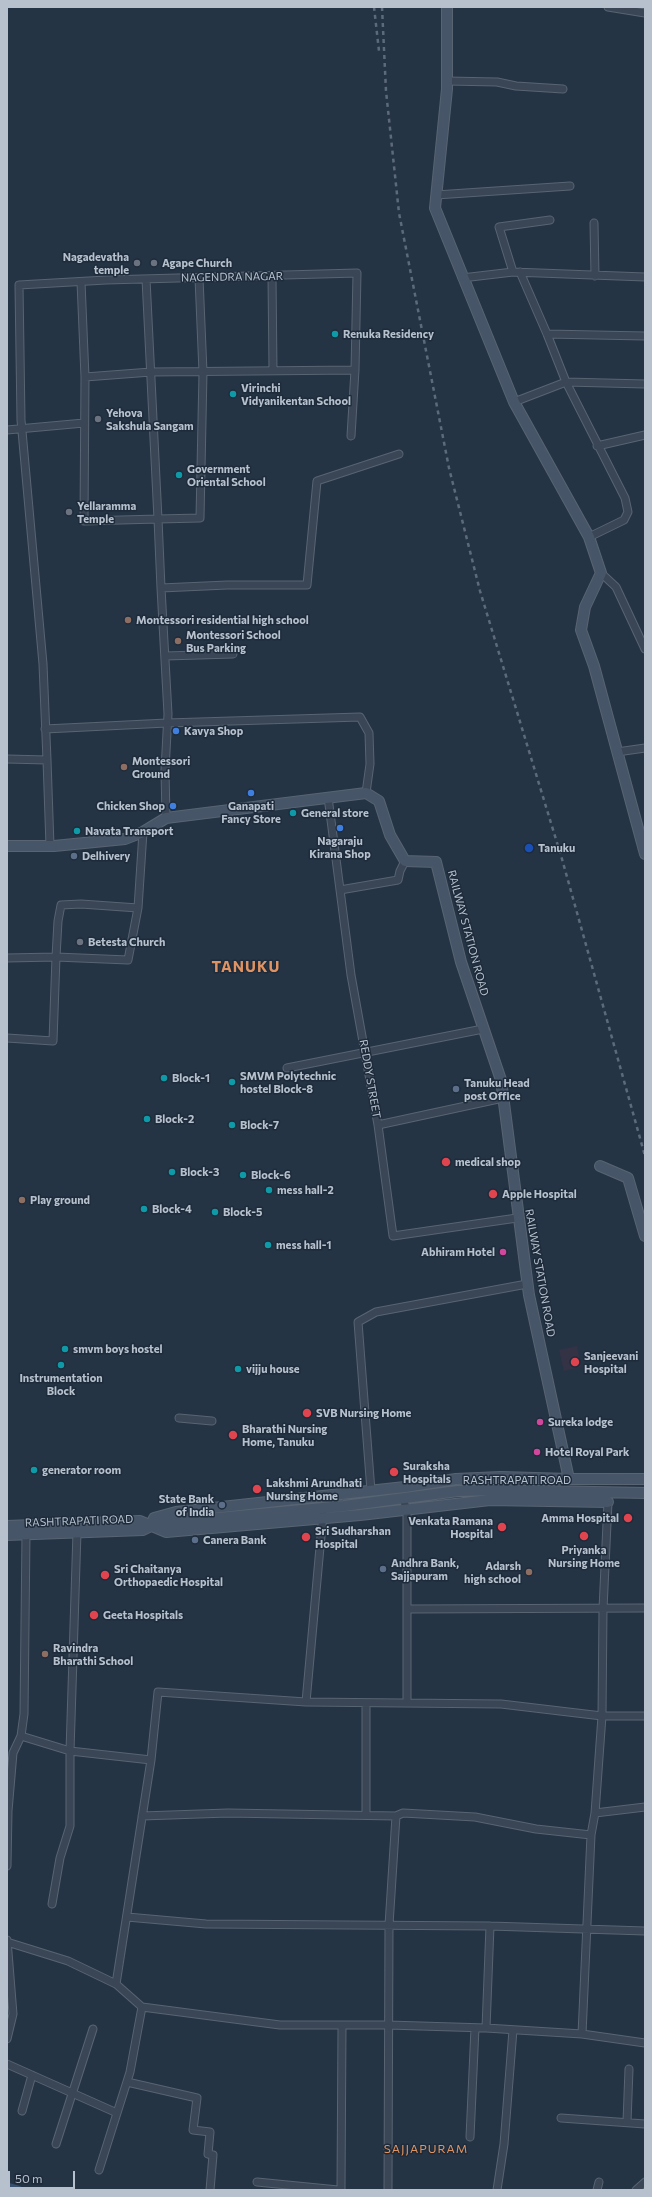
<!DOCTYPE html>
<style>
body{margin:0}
#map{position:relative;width:652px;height:2197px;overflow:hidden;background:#253445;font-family:Commissioner,sans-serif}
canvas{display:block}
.frame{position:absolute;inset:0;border:8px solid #b7c1ce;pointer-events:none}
.scale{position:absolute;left:8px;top:2171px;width:67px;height:18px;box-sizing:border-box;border:2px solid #b7c1ce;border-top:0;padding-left:5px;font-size:12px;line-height:14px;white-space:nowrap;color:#b7c1ce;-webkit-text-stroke:3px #1e2b3a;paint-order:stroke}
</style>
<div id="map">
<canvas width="652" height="2197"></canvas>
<div class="frame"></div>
<div class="scale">50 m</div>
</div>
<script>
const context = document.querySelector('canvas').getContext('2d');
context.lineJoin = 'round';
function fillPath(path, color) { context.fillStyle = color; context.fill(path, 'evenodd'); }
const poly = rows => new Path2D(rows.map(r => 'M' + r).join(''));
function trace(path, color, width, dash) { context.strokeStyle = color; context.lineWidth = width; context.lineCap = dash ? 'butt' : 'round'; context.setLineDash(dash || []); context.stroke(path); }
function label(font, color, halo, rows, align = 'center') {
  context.font = font + ' Commissioner,sans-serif'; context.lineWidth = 3; context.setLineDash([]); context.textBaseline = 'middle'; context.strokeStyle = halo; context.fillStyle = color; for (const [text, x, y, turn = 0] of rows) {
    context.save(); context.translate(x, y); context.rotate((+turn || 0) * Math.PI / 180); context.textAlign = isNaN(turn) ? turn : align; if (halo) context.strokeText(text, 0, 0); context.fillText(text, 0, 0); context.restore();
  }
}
const medical = poly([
 [577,1346,581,1367,564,1371,559,1350]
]);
const canal = poly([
 [7,2187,18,2190]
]);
const street = poly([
 [608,7,645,13],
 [447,81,497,82,516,86,563,89],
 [436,195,570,186],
 [594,223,595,276],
 [513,272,499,227,550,220],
 [520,272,547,334,566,382,625,498,628,512,624,520,589,537],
 [272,276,273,371],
 [199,278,203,372,200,518,158,519,161,588,227,585,307,585,317,481,399,454],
 [462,278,513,272,645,277],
 [81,282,85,377,84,521,158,519,146,279],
 [547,334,645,336],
 [514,402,566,382,645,384],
 [7,430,84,423],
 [351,436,355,370],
 [597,446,645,435],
 [601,573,616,587,645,649],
 [161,588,168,714,165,770,166,818],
 [165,656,233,654],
 [45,729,167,723,360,717,369,733,370,764,366,793],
 [617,752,645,748],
 [7,759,47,760,50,846],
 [47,760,43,664,21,420,19,285,106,280,357,273,355,370,151,372,85,377],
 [328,797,351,975,378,1125,393,1236,517,1218],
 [340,890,398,880,400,871,405,861],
 [7,958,56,957,58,921,61,905,81,904,138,908],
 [7,1038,53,1041,56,957,128,960,138,908,143,832],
 [287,1068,483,1029],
 [378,1125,503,1098],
 [179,1418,212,1421],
 [371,1491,358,1322,376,1312,527,1284],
 [403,1499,407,1510,407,1703],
 [408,1609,645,1608],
 [306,1702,501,1704,602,1716,645,1716],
 [366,1704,366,1814],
 [21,1736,70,1751,151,1760],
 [595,1813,645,1807],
 [142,1816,228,1813,396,1816,403,1813,475,1817,536,1829,591,1835],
 [7,1866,8,1811,13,1753,21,1736,24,1714,26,1534],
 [52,1904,60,1858,70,1826,70,1751,77,1532],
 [127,1917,206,1924,490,1926,645,1931],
 [7,1940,13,2014,7,2039],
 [7,1942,68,1961,116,1984,142,2007,280,2025,388,2025,486,2028,582,2034,645,2043],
 [116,1984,151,1760,158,1692,306,1702,323,1514],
 [486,2028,490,1926],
 [582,2034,591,1835,595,1813,602,1716,603,1609,608,1502],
 [7,2064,117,2113],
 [127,2082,197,2098,193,2130,210,2132,208,2154,213,2155,210,2190],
 [22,2111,32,2075],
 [561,2118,645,2124],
 [627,2122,629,2069],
 [470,2137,475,2028],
 [56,2144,93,2029],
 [99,2170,130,2072,142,2007],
 [257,2182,338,2190],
 [341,2190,342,2026],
 [388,2190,389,1925,396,1816],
 [497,2190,504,2144,513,2030],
 [597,2190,599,2182],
 [636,2190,645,2182]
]);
const secondary = poly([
 [447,7,447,89,435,208,514,402,589,537,601,573,585,607,581,630,594,666,645,854],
 [7,846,54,846,125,839,143,832,166,818,366,793,379,801,390,835,405,861,436,862,461,962,501,1080,529,1295,569,1479],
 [600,1166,628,1178,645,1236],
 [7,1526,140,1521,166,1532,360,1515,490,1500,608,1502],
 [151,1526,154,1518,176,1512,405,1487,456,1479,501,1477,569,1479,645,1479],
 [7,1535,143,1530,151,1526,166,1523,344,1506,458,1491,494,1490,645,1493]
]);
const rail = poly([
 [374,7,379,51],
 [382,7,386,91,399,213,449,468,480,591,562,859,645,1156]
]);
const markers = [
 [137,263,4,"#6b7280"],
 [154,263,4,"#6b7280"],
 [335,334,4,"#0f9aa8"],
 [233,394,4,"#0f9aa8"],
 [98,419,4,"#6b7280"],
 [179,475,4,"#0f9aa8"],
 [69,512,4,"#6b7280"],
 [128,620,4,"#8d6e63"],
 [178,641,4,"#8d6e63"],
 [176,731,4,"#3f7fe0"],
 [124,767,4,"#8d6e63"],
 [251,793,4,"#3f7fe0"],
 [173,806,4,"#3f7fe0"],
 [293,813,4,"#0f9aa8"],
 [340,828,4,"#3f7fe0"],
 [77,831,4,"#0f9aa8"],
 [529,848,5,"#1a4fb4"],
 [74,856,4,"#5c6f8a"],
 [80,942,4,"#6b7280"],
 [164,1078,4,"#0f9aa8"],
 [232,1082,4,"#0f9aa8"],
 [456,1089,4,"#5c6f8a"],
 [147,1119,4,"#0f9aa8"],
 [232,1125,4,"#0f9aa8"],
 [446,1162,5,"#e0444e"],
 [172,1172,4,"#0f9aa8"],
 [243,1175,4,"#0f9aa8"],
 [269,1190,4,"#0f9aa8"],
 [493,1194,5,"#e0444e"],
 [22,1200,4,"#8d6e63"],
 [144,1209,4,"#0f9aa8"],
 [215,1212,4,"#0f9aa8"],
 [268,1245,4,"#0f9aa8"],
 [503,1252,4,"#d1479c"],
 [65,1349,4,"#0f9aa8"],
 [575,1362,5,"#e0444e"],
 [61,1365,4,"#0f9aa8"],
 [238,1369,4,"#0f9aa8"],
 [307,1413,5,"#e0444e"],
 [540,1422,4,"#d1479c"],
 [233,1435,5,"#e0444e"],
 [537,1452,4,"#d1479c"],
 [34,1470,4,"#0f9aa8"],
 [394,1472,5,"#e0444e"],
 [257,1489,5,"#e0444e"],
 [222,1505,4,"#5c6f8a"],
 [628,1518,5,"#e0444e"],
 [502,1527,5,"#e0444e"],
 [584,1536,5,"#e0444e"],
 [306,1537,5,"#e0444e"],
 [195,1540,4,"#5c6f8a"],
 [383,1569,4,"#5c6f8a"],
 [529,1572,4,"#8d6e63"],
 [105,1575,5,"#e0444e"],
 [94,1615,5,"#e0444e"],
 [45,1654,4,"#8d6e63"]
];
const poiNames = [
 ["Nagadevatha",129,257,"right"],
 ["temple",129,270,"right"],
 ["Agape Church",162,263],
 ["Renuka Residency",343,334],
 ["Virinchi",241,388],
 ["Vidyanikentan School",241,401],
 ["Yehova",106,413],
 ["Sakshula Sangam",106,426],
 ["Government",187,469],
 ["Oriental School",187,482],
 ["Yellaramma",77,506],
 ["Temple",77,519],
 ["Montessori residential high school",136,620],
 ["Montessori School",186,635],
 ["Bus Parking",186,648],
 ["Kavya Shop",184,731],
 ["Montessori",132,761],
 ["Ground",132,774],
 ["Chicken Shop",165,806,"right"],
 ["Ganapati",251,806,"center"],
 ["Fancy Store",251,819,"center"],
 ["General store",301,813],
 ["Navata Transport",85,831],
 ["Nagaraju",340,841,"center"],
 ["Kirana Shop",340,854,"center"],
 ["Tanuku",538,848],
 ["Delhivery",82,856],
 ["Betesta Church",88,942],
 ["SMVM Polytechnic",240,1076],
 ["hostel Block-8",240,1089],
 ["Block-1",172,1078],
 ["Tanuku Head",464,1083],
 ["post Office",464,1096],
 ["Block-2",155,1119],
 ["Block-7",240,1125],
 ["medical shop",455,1162],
 ["Block-3",180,1172],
 ["Block-6",251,1175],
 ["mess hall-2",277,1190],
 ["Apple Hospital",502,1194],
 ["Play ground",30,1200],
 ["Block-4",152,1209],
 ["Block-5",223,1212],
 ["mess hall-1",276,1245],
 ["Abhiram Hotel",495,1252,"right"],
 ["smvm boys hostel",73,1349],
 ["Sanjeevani",584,1356],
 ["Hospital",584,1369],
 ["vijju house",246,1369],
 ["Instrumentation",61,1378,"center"],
 ["Block",61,1391,"center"],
 ["SVB Nursing Home",316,1413],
 ["Sureka lodge",548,1422],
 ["Bharathi Nursing",242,1429],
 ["Home, Tanuku",242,1442],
 ["Hotel Royal Park",545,1452],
 ["Suraksha",403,1466],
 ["Hospitals",403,1479],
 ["generator room",42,1470],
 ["Lakshmi Arundhati",266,1483],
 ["Nursing Home",266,1496],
 ["State Bank",214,1499,"right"],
 ["of India",214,1512,"right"],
 ["Amma Hospital",619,1518,"right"],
 ["Venkata Ramana",493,1521,"right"],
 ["Hospital",493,1534,"right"],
 ["Sri Sudharshan",315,1531],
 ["Hospital",315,1544],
 ["Canera Bank",203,1540],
 ["Priyanka",584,1550,"center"],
 ["Nursing Home",584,1563,"center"],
 ["Andhra Bank,",391,1563],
 ["Sajjapuram",391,1576],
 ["Adarsh",521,1566,"right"],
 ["high school",521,1579,"right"],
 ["Sri Chaitanya",114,1569],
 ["Orthopaedic Hospital",114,1582],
 ["Geeta Hospitals",103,1615],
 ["Ravindra",53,1648],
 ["Bharathi School",53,1661]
];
const streetNames = [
 ["NAGENDRA NAGAR",232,277,-1],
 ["RAILWAY STATION ROAD",468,933,75],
 ["REDDY STREET",370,1079,80],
 ["RAILWAY STATION ROAD",540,1273,80],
 ["RASHTRAPATI ROAD",517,1480],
 ["RASHTRAPATI ROAD",79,1521,-2]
];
const neighbourhoodNames = [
 ["SAJJAPURAM",426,2149]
];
const districtNames = [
 ["TANUKU",246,967]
];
fillPath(medical, '#343245');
trace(canal, '#37506d', 9);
trace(street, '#586472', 9);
trace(secondary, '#586472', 12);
trace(street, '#3a4655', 7);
trace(secondary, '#475568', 10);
trace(rail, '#5c6a7c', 2.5, [4, 4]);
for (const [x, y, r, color] of markers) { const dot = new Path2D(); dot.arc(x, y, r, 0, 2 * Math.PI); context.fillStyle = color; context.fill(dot); trace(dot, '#1e2b3a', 1.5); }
label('bold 11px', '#b7c1ce', '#1e2b3a', poiNames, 'left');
label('11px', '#b7c1ce', '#1e2b3a', streetNames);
context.letterSpacing = '1px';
label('12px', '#df9362', '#1e2b3a', neighbourhoodNames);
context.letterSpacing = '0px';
context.letterSpacing = '1px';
label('bold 15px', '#df9362', '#1e2b3a', districtNames);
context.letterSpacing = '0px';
</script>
